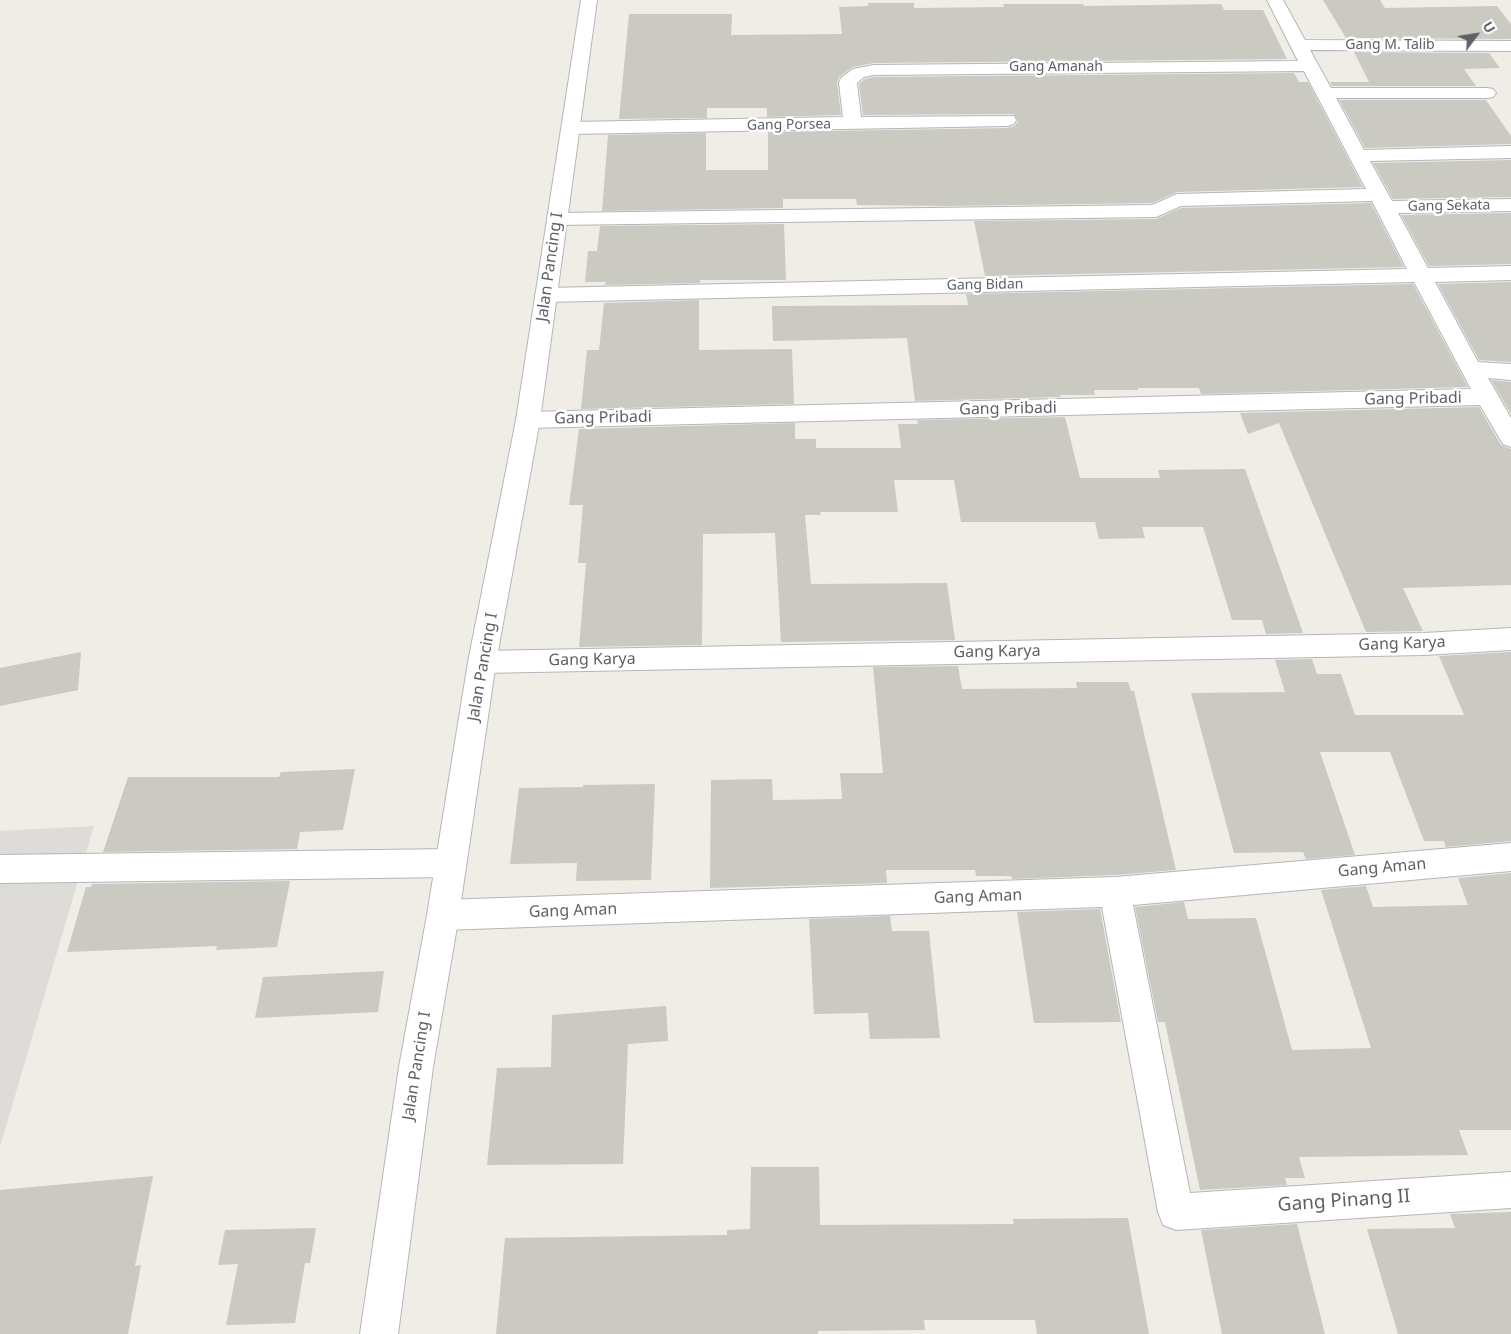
<!DOCTYPE html>
<style>
body{margin:0}
#map{position:relative;width:1511px;height:1334px;overflow:hidden;background:#efede6;font-family:"Noto Sans",sans-serif}
canvas{display:block}
.north{position:absolute;left:1451px;top:10px;width:50px;height:50px;-webkit-text-stroke:4px #fff;paint-order:stroke;rotate:59deg;font-size:14px;font-weight:700;line-height:20px;text-align:center;color:#5d6166}
.north::after{content:'';display:block;margin:auto;width:18px;height:22px;background:#5d6166;clip-path:polygon(50% 0,100% 100%,50% 72%,0 100%)}
</style>
<div id="map">
<canvas width="1511" height="1334"></canvas>
<div class="north">U</div>
</div>
<script>
const context = document.querySelector('canvas').getContext('2d');
context.lineJoin = 'round';
function fillPath(path, color) { context.fillStyle = color; context.fill(path, 'evenodd'); }
const poly = rows => new Path2D(rows.map(r => 'M' + r).join(''));
function trace(path, color, width, dash) { context.strokeStyle = color; context.lineWidth = width; context.lineCap = dash ? 'butt' : 'round'; context.setLineDash(dash || []); context.stroke(path); }
function label(font, color, halo, rows, align = 'center') {
  context.font = font + ' "Noto Sans",sans-serif'; context.lineWidth = 5; context.setLineDash([]); context.textBaseline = 'middle'; context.strokeStyle = halo; context.fillStyle = color; for (const [text, x, y, turn = 0] of rows) {
    context.save(); context.translate(x, y); context.rotate((+turn || 0) * Math.PI / 180); context.textAlign = isNaN(turn) ? turn : align; if (halo) context.strokeText(text, 0, 0); context.fillText(text, 0, 0); context.restore();
  }
}
const industrial = poly([
 [94,826,0,1147,0,831]
]);
const building = poly([
 [1323,0,1380,0,1385,8,1497,6,1511,24,1511,39,1346,38],
 [868,3,914,3,914,8,1004,7,1003,4,1083,4,1084,6,1221,4,1224,10,1263,10,1287,59,874,63,853,67,839,77,837,83,841,115,767,117,767,108,707,108,707,118,619,119,629,14,732,14,731,35,842,34,839,7,868,6],
 [1354,52,1489,53,1500,68,1464,69,1476,86,1332,86,1330,82,1369,82],
 [1294,73,1299,82,1308,82,1363,187,1177,192,1152,203,948,206,857,205,856,199,783,199,783,208,602,211,608,135,706,133,706,170,768,170,768,132,1007,128,1015,126,1018,121,1014,114,863,115,859,84,865,79,874,77],
 [1339,100,1486,100,1511,136,1511,144,1365,148],
 [1511,160,1511,197,1393,199,1373,163],
 [1371,203,1404,267,985,276,974,221,1156,219,1181,208],
 [1511,213,1511,264,1429,266,1401,215],
 [784,224,786,280,700,280,700,283,605,285,606,282,585,282,588,251,597,251,600,226],
 [1511,282,1511,362,1479,360,1438,284],
 [1413,284,1468,387,1201,394,1199,388,1138,388,1138,390,1094,390,1095,395,1060,395,1061,397,915,401,907,338,773,341,772,306,968,305,966,294],
 [699,300,699,350,792,349,794,404,581,409,587,350,599,350,604,303],
 [1491,380,1511,382,1511,414],
 [1479,407,1501,445,1511,449,1511,585,1403,588,1423,631,1366,632,1279,423,1248,434,1240,413],
 [1065,417,1080,478,1160,478,1158,470,1245,469,1303,633,1266,634,1262,620,1232,620,1203,527,1142,527,1145,538,1099,539,1095,522,961,522,954,480,894,480,898,512,820,512,821,515,805,515,811,584,947,583,955,640,781,642,775,533,703,534,702,645,579,647,586,563,578,563,583,505,569,505,579,429,795,423,795,439,816,439,816,448,901,448,898,424,918,424,917,420],
 [81,652,78,690,0,706,0,668],
 [1511,652,1511,841,1446,847,1444,841,1424,841,1390,752,1320,752,1355,855,1306,859,1303,852,1234,853,1191,693,1285,692,1275,660,1312,659,1317,674,1341,674,1355,715,1464,715,1439,656],
 [958,666,962,689,1077,688,1076,682,1128,682,1131,691,1134,691,1176,870,1115,875,1012,879,1011,876,976,876,975,870,886,870,887,883,710,888,711,780,772,779,773,800,842,799,840,773,883,773,873,667],
 [355,769,343,830,300,832,297,849,103,852,128,777,279,777,281,772],
 [655,784,651,880,576,881,577,863,510,864,519,788,583,787,583,785],
 [1511,873,1511,1130,1459,1130,1468,1155,1299,1157,1305,1178,1285,1178,1287,1185,1200,1190,1165,1022,1158,1022,1135,907,1184,902,1188,919,1256,918,1292,1050,1371,1048,1321,890,1366,886,1373,907,1468,905,1458,878],
 [290,881,277,947,216,950,217,946,67,952,86,887,91,887,92,884],
 [1100,909,1121,1022,1034,1023,1017,912],
 [890,916,892,931,929,931,940,1038,870,1039,868,1013,814,1014,809,919],
 [384,971,378,1012,255,1018,263,977],
 [666,1006,668,1041,628,1044,623,1164,487,1165,497,1068,551,1067,552,1015],
 [751,1167,819,1167,820,1225,1014,1224,1013,1219,1128,1218,1149,1334,1037,1334,1035,1320,924,1320,925,1330,818,1331,818,1334,496,1334,505,1238,727,1235,727,1230,750,1229],
 [153,1176,135,1266,141,1265,128,1334,0,1334,0,1190],
 [1511,1212,1511,1334,1398,1334,1367,1229,1455,1228,1450,1214],
 [1297,1224,1325,1334,1222,1334,1201,1230],
 [316,1228,310,1263,305,1263,295,1323,226,1325,238,1264,218,1265,225,1230]
]);
const minor = poly([
 [1267,0,1283,0,1305,40,1511,41,1511,51,1310,50,1331,88,1487,88,1493,89,1496,93,1493,97,1487,98,1336,98,1364,150,1511,146,1511,158,1370,161,1392,201,1511,199,1511,211,1398,213,1428,268,1511,266,1511,280,1435,282,1478,362,1511,364,1511,380,1488,378,1511,418,1511,447,1503,444,1480,405,528,428,520,426,516,420,520,414,528,412,1471,389,1414,282,546,302,538,300,535,295,538,290,546,288,1407,269,1372,201,1181,206,1156,217,557,225,550,223,547,219,550,215,557,213,1152,205,1177,194,1366,189,1304,71,874,75,864,77,857,83,861,117,1014,116,1016,120,1014,124,1007,126,571,134,564,132,562,128,564,124,571,122,843,117,839,83,841,78,853,69,874,65,1298,61,1267,0],
 [1511,628,1511,650,1424,655,482,673,472,670,468,662,472,654,482,651,1424,633,1511,628],
 [1511,843,1511,871,1133,905,1190,1193,1511,1172,1511,1208,1176,1230,1163,1225,1158,1212,1102,907,443,930,432,926,427,915,432,904,443,900,1115,877,1511,843],
 [451,849,462,853,466,863,462,873,451,877,0,883,0,855,451,849]
]);
const secondary = poly([
 [581,0,597,0,540,420,496,662,459,915,433,1067,398,1334,360,1334,399,1067,427,915,468,662,516,420,581,0]
]);
const farStreetnames = [
 ["Gang M. Talib",1390,45],
 ["Gang Amanah",1056,67],
 ["Gang Porsea",789,125,-1],
 ["Gang Sekata",1449,206,-1],
 ["Gang Bidan",985,285,-1]
];
const streetNames = [
 ["Jalan Pancing I",550,267,-82],
 ["Gang Pribadi",1413,399,-1],
 ["Gang Pribadi",1008,409,-1],
 ["Gang Pribadi",603,418,-1],
 ["Gang Karya",1402,644,-2],
 ["Gang Karya",997,652,-1],
 ["Gang Karya",592,660,-1],
 ["Jalan Pancing I",483,667,-80],
 ["Gang Aman",1382,868,-5],
 ["Gang Aman",978,897,-2],
 ["Gang Aman",573,911,-2],
 ["Jalan Pancing I",417,1066,-81]
];
const nearStreetnames = [
 ["Gang Pinang II",1344,1201,-4]
];
fillPath(industrial, '#dedcd8');
fillPath(building, '#cac9c2');
trace(minor, '#b3b6ba', 2);
trace(secondary, '#b4b8bd', 2);
fillPath(minor, '#fff');
fillPath(secondary, '#fff');
label('14px', '#5d6166', '#fff', farStreetnames);
label('16px', '#5d6166', '#fff', streetNames);
label('19px', '#5d6166', '#fff', nearStreetnames);
</script>
